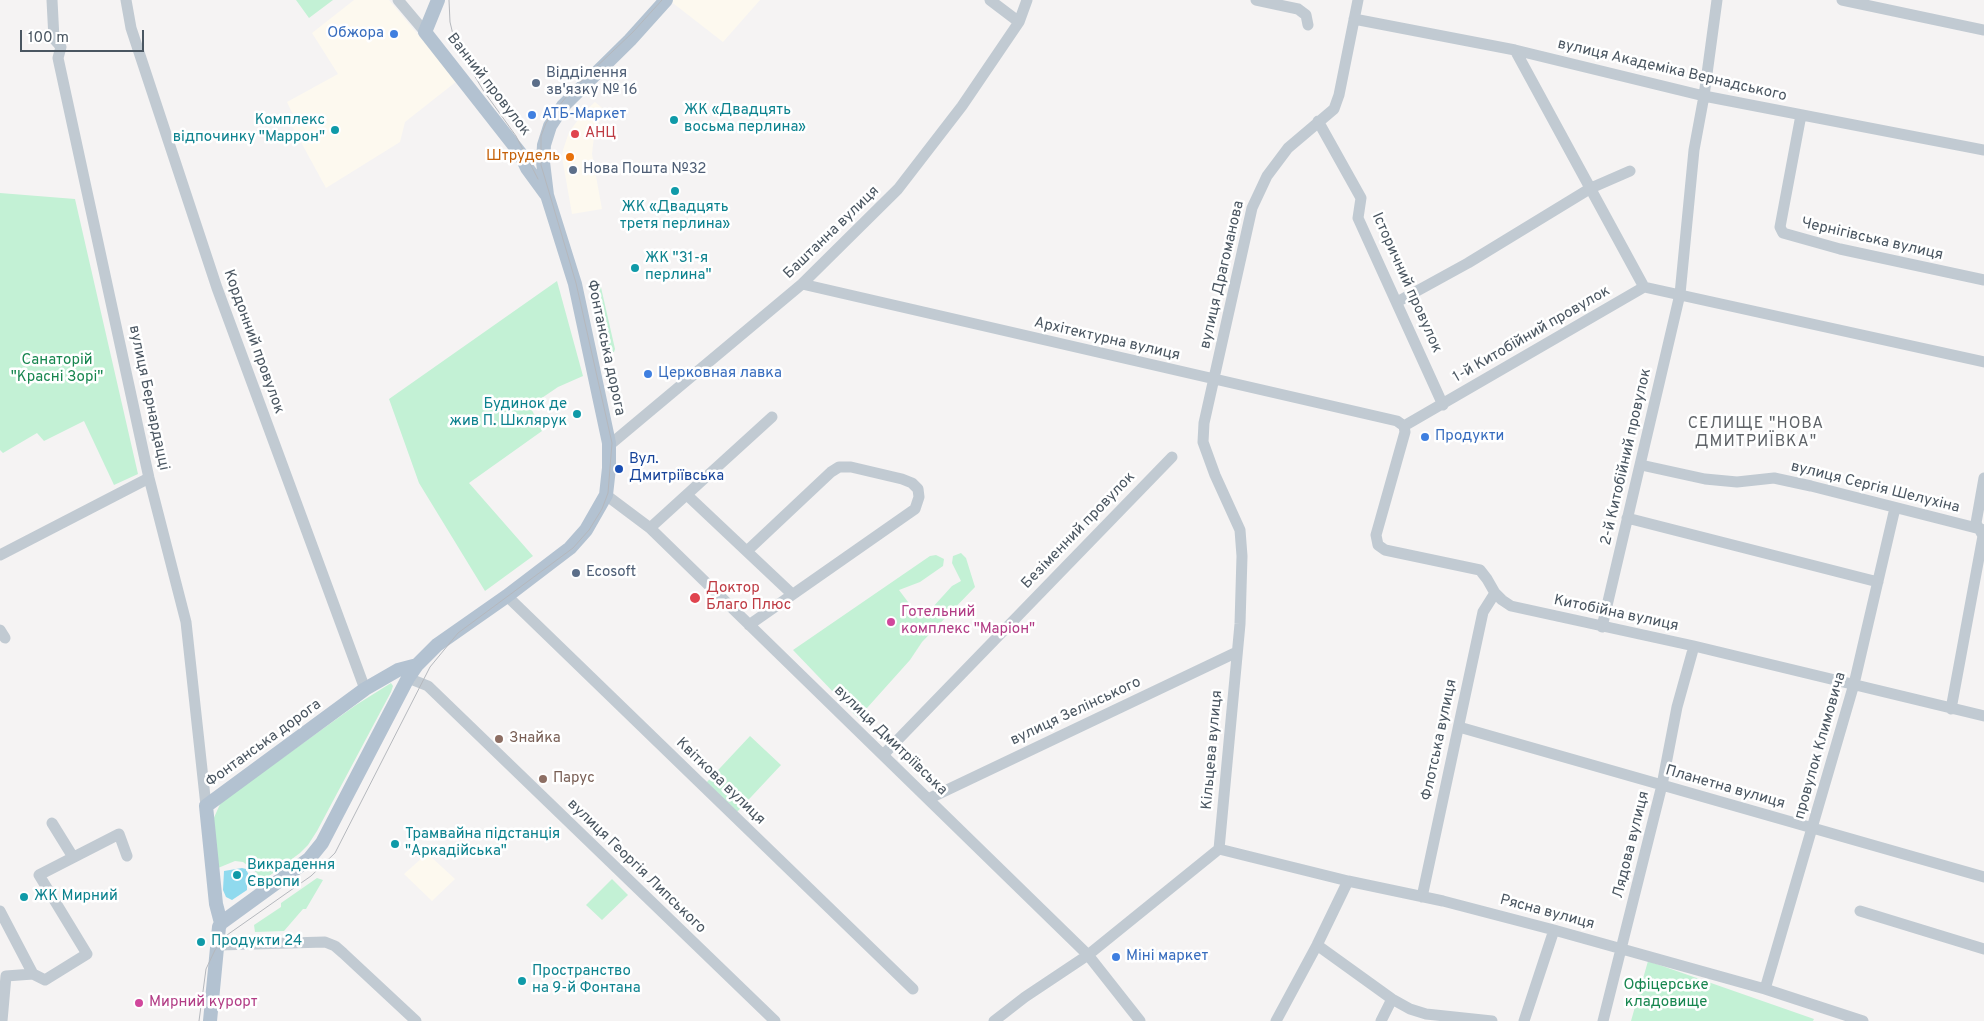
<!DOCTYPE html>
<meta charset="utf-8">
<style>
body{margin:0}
#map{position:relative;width:1984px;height:1021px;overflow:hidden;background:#f5f3f3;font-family:Overpass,sans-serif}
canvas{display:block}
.scale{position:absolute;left:20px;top:30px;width:124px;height:22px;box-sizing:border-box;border:2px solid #4a5661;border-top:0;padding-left:6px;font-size:15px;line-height:18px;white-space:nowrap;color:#4a5661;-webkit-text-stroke:4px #fff;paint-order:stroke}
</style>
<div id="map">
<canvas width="1984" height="1021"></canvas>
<div class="scale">100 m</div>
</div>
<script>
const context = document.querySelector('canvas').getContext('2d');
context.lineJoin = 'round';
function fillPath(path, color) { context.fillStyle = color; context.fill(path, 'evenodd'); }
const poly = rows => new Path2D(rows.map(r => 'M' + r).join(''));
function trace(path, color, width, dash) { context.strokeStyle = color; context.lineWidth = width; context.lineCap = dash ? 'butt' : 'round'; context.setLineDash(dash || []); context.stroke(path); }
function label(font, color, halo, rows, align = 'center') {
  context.font = font + ' Overpass,sans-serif'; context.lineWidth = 5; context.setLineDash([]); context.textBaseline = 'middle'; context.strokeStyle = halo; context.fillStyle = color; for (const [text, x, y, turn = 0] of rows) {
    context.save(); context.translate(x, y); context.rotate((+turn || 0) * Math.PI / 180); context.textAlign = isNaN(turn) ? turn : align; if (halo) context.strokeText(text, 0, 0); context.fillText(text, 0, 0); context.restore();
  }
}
const commercial = poly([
 [354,0,389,0,457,81,405,122,400,142,326,188,290,122,295,119,287,102,338,74,312,33],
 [669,0,760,0,723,42],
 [595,102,607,112,595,127,592,154,602,209,572,214,562,157,563,150,569,132,584,112],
 [429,855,455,879,432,901,404,874,422,858]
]);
const green = poly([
 [296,0,333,0,309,18],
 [0,193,75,199,138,474,114,485,84,421,44,441,37,433,3,453,0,450],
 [557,281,583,376,558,387,530,406,542,431,469,483,533,556,485,591,419,483,389,399],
 [600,283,615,349,614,352,606,354,590,286],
 [961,553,966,558,975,587,922,642,910,660,858,718,793,650,930,556,936,555,944,559,943,566,920,582,899,590,914,610,932,608,952,586,961,581,952,563,953,556],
 [391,683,393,686,391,692,317,831,308,845,300,853,261,882,257,873,243,862,235,861,218,868,212,822,221,802,356,705],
 [750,736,781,765,737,812,706,783],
 [317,878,323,880,306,909,303,909,284,931,255,932,254,925,281,907,281,903],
 [612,879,628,895,602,920,586,905],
 [1648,961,1814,1019,1813,1021,1631,1021]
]);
const water = poly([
 [242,868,246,869,251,880,247,883,247,890,232,900,226,897,223,890,224,871]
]);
const minor = poly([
 [52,0,54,39,61,47,58,58,149,478,186,622,206,806],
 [126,0,131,28,217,288,365,689],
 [398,0,425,32],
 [990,0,1019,22],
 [1256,0,1298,9,1306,15,1308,25],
 [1842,0,1984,30],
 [1354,19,1515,50,1704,96,1984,150],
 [1515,50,1644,287],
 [1801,115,1780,227,1783,233,1840,249,1984,280],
 [1318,121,1361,198,1358,218,1443,405],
 [802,284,1397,421,1404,426],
 [1397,302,1468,263,1591,188,1630,171],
 [1404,426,1405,432,1376,535,1378,545,1385,550,1480,570,1487,579,1495,593,1502,600,1511,606,1694,646,1984,716],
 [1404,426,1644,287,1984,362],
 [609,443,612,443,802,284,898,189,962,106,1019,22,1027,0],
 [1641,465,1705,479,1737,482,1774,478,1811,486,1984,530],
 [606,495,650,528,1088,955,1140,1021],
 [687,495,792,594],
 [1627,518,1878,582],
 [650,528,772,417],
 [747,551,831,472,839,467,851,467,902,479,912,483,918,489,919,497,915,509,749,625],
 [0,555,149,478],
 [507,596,913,989],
 [1602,627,1680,294,1694,150,1704,96,1717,0],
 [0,630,5,638],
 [408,678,428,686,775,1021],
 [1951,709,1983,536,1976,523,1984,478],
 [1459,727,1984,877],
 [883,755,1172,457],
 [928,799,1237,652],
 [52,823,73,857],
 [1219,849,1348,881,1443,901,1554,930,1765,989,1863,1021],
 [1422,897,1483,612,1495,593],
 [0,911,33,974,6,976,2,1021],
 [1860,911,1984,949],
 [219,945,325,942,335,946,343,953,416,1021],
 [1317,945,1392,999,1410,1009,1426,1014,1492,1021],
 [33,974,45,980,87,954,39,875,119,834,127,856],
 [1765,989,1854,684,1895,508],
 [994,1021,1025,997,1088,955,1219,849,1240,624,1242,556,1240,530,1215,475,1203,442,1204,423,1252,208,1267,176,1288,148,1334,109,1339,95,1358,0],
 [1276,1021,1317,945,1348,881],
 [1381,1021,1392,999],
 [1524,1021,1554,930],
 [1603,1021,1662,785,1677,707,1694,646]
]);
const major = poly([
 [438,0,425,32,520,153,527,168,546,194],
 [221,923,309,859,322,843,408,678,417,665,437,645,507,596,570,548,586,530,606,495,609,468,609,443,575,284,547,195,543,162,544,145,550,126,563,106,630,40,666,0],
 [210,1021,219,927,221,923,216,904,206,806,365,689,398,670,417,665]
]);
const tram = poly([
 [449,0,450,22,455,43,483,90,516,136,538,179],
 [199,1021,206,969,215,950,227,935,311,876,335,853,430,667,458,633,573,548,589,530,602,509,608,493,612,443,576,283,541,165,541,136,546,123,553,113,572,90,633,32,662,0]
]);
const markers = [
 [394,34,5,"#3f7fe0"],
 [536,83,5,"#5c6f8a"],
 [532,115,5,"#3f7fe0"],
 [674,120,5,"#0f9aa8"],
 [335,130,5,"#0f9aa8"],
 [575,134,5,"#e0444e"],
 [570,157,5,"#e8710a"],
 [573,170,5,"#5c6f8a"],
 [675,191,5,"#0f9aa8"],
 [635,268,5,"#0f9aa8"],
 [648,374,5,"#3f7fe0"],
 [577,414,5,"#0f9aa8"],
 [1425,437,5,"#3f7fe0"],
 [619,469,5,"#1a4fb4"],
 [576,573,5,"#5c6f8a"],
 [695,598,6,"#e0444e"],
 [891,622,5,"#d1479c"],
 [499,739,5,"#8d6e63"],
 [543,779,5,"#8d6e63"],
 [395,844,5,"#0f9aa8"],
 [237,875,5,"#0f9aa8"],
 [24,897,5,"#0f9aa8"],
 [201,942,5,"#0f9aa8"],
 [1116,957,5,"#3f7fe0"],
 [522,981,5,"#0f9aa8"],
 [139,1003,5,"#d1479c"]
];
const shopNames = [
 ["Обжора",384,34,"right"],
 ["АТБ-Маркет",542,115],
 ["Церковная лавка",658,374],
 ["Продукти",1435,437],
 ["Міні маркет",1126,957]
];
const streetNames = [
 ["вулиця Академіка Вернадського",1672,71,13],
 ["Ванний провулок",488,85,52],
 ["Баштанна вулиця",832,233,-44],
 ["Чернігівська вулиця",1872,240,13],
 ["вулиця Драгоманова",1223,275,-77],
 ["Історичний провулок",1406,283,66],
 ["1-й Китобійний провулок",1532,335,-30],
 ["Архітектурна вулиця",1107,340,13],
 ["Кордонний провулок",253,342,70],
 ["Фонтанська дорога",605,348,78],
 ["вулиця Бернардацці",148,398,78],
 ["2-й Китобійний провулок",1627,457,-77],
 ["вулиця Сергія Шелухіна",1875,488,14],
 ["Безіменний провулок",1079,531,-46],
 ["Китобійна вулиця",1616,614,12],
 ["вулиця Зелінського",1076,712,-25],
 ["Флотська вулиця",1440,740,-78],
 ["вулиця Дмитріївська",890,741,44],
 ["Фонтанська дорога",264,744,-36],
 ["провулок Климовича",1821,746,-74],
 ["Кільцева вулиця",1213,750,-85],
 ["Квіткова вулиця",720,782,44],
 ["Планетна вулиця",1725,788,16],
 ["Лядова вулиця",1632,845,-76],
 ["вулиця Георгія Липського",636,867,44],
 ["Рясна вулиця",1547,913,15]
];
const serviceNames = [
 ["Відділення",546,74],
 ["зв'язку № 16",546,91],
 ["Нова Пошта №32",583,170],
 ["Ecosoft",586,573]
];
const cultureNames = [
 ["ЖК «Двадцять",684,111],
 ["восьма перлина»",684,128],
 ["Комплекс",325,121,"right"],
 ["відпочинку \"Маррон\"",325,138,"right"],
 ["ЖК «Двадцять",675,208,"center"],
 ["третя перлина»",675,225,"center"],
 ["ЖК \"31-я",645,259],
 ["перлина\"",645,276],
 ["Будинок де",567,405,"right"],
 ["жив П. Шклярук",567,422,"right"],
 ["Трамвайна підстанція",405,835],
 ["\"Аркадійська\"",405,852],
 ["Викрадення",247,866],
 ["Європи",247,883],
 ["ЖК Мирний",34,897],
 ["Продукти 24",211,942],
 ["Пространство",532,972],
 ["на 9-й Фонтана",532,989]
];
const healthNames = [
 ["АНЦ",585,134],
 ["Доктор",706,589],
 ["Благо Плюс",706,606]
];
const foodNames = [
 ["Штрудель",560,157]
];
const parkNames = [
 ["Санаторій",57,361],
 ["\"Красні Зорі\"",57,378],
 ["Офіцерське",1666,986],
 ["кладовище",1666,1003]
];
const transitNames = [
 ["Вул.",629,460],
 ["Дмитріївська",629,477]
];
const hotelNames = [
 ["Готельний",901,613],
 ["комплекс \"Маріон\"",901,630],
 ["Мирний курорт",149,1003]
];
const educationNames = [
 ["Знайка",509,739],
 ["Парус",553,779]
];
const neighbourhoodNames = [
 ["СЕЛИЩЕ \"НОВА",1756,425],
 ["ДМИТРИЇВКА\"",1756,443]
];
fillPath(commercial, '#fdf9ef');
fillPath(green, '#c3f1d5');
fillPath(water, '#90daee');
trace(minor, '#c1cad2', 11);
trace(major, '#b3c2d1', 14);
trace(tram, '#b5b8bd', 1);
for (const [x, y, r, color] of markers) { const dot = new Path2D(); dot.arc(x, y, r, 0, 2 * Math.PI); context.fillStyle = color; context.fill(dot); trace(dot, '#fff', 2); }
label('15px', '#366cbe', '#fff', shopNames, 'left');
label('15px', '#4a5661', '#fff', streetNames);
label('15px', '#4e5e75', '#fff', serviceNames, 'left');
label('15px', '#0d838f', '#fff', cultureNames, 'left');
label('15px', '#be3a42', '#fff', healthNames, 'left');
label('15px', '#c56008', '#fff', foodNames, 'right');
label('15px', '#17864f', '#fff', parkNames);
label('15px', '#164399', '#fff', transitNames, 'left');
label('15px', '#b23c85', '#fff', hotelNames, 'left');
label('15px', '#785e54', '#fff', educationNames, 'left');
context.letterSpacing = '1px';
label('16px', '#5f6368', '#fff', neighbourhoodNames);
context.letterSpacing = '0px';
</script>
